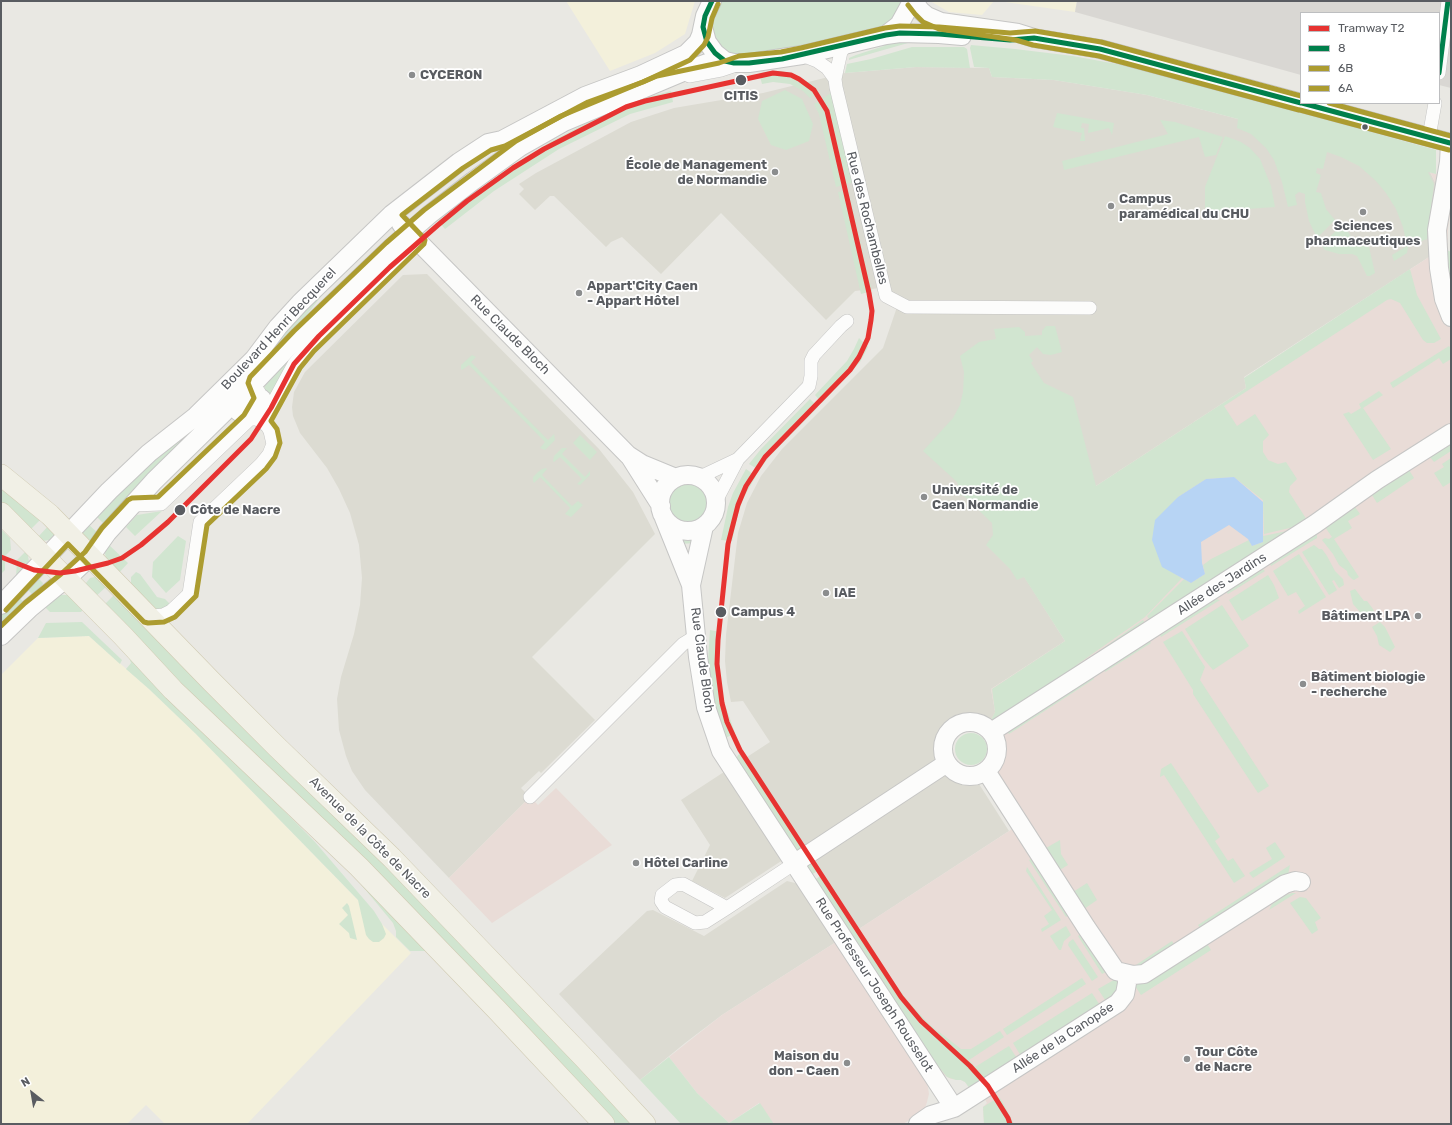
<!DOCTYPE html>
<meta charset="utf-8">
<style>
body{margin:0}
#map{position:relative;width:1452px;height:1125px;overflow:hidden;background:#e9e8e3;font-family:Rubik,sans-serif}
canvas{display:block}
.frame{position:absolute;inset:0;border:2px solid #595c61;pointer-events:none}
.legend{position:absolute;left:1300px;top:12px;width:140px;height:92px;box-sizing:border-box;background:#fff;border:1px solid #bdbec0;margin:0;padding:5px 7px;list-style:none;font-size:12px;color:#595c61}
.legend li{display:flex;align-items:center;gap:8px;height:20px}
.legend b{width:20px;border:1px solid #bdbec0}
.north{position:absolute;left:12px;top:1073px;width:40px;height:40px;-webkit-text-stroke:3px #fff;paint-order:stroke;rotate:329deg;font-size:11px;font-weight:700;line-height:16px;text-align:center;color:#595c61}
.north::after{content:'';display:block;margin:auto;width:14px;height:18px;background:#595c61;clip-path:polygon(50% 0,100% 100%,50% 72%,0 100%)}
</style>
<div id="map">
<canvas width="1452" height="1125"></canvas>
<div class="frame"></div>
<ul class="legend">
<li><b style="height:5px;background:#e73331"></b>Tramway T2</li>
<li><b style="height:5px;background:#00804b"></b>8</li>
<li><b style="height:5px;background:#ac9c30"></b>6B</li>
<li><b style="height:5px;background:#ac9c30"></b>6A</li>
</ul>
<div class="north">N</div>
</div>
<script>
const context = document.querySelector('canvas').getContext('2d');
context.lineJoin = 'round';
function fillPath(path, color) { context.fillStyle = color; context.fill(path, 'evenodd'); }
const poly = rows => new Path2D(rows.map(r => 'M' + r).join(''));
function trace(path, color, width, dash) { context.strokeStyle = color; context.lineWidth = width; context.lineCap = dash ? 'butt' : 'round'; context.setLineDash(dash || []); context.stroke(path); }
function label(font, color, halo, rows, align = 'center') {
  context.font = font + ' Rubik,sans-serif'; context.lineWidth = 3.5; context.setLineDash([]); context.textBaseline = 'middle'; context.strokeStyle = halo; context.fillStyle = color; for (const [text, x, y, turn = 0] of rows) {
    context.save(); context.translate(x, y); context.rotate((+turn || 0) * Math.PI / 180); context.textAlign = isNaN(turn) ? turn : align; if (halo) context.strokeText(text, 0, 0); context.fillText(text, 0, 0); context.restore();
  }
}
const commercial = poly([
 [566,1,695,1,685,34,655,53,610,71],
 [930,1,994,1,982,15,949,12],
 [998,1,1077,1,1075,12],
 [89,636,149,689,196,734,354,896,411,953,247,1124,165,1124,146,1105,127,1124,1,1124,1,675,38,638]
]);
const industrial = poly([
 [1077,1,1451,1,1451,88,1439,85,1439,13,1301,13,1301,75,1075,12]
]);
const education = poly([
 [916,67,989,68,992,77,1054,80,1147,95,1238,119,1352,153,1430,172,1436,184,1429,240,1429,257,1244,377,1246,388,1096,486,1024,576,1065,641,991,689,1001,743,999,737,991,725,985,721,979,718,966,717,954,720,945,727,938,736,935,747,937,759,947,777,959,784,972,785,979,784,1009,831,859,929,804,846,725,898,692,881,710,845,681,800,770,742,743,701,731,702,727,682,725,661,726,635,738,533,747,503,761,476,782,449,883,348,897,307,880,288,855,291,826,320,721,213,661,274,622,237,611,242,606,247,554,196,550,196,535,210,519,194,524,189,519,184,536,173,631,122,674,108,763,93,845,73],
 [427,274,599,449,633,492,655,534,532,657,595,720,541,773,539,771,521,788,530,797,449,878,365,790,352,771,346,756,339,730,337,699,341,677,354,634,360,605,362,578,359,545,350,513,339,489,327,468,300,433,293,416,292,407,294,392,305,372,403,275],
 [787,881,799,884,836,942,722,1015,685,1043,640,1080,559,994,647,911,653,910,704,936]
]);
const medical = poly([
 [1430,172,1451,178,1451,208,1448,229,1447,260,1451,287,1451,1124,984,1124,983,1107,987,1103,979,1089,973,1093,965,1082,961,1080,951,1079,940,1073,848,936,1026,820,995,772,1000,763,1002,750,999,727,991,720,995,712,991,689,1065,641,1024,576,1096,486,1246,388,1244,378,1429,257,1429,240,1436,184],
 [556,788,612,845,492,923,449,878,530,797,538,805],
 [836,942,927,1081,929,1094,927,1102,924,1111,903,1124,774,1124,759,1103,729,1123,697,1093,669,1057,722,1015]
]);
const green = poly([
 [720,1,903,1,894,19,884,27,847,37,748,57,727,54,715,37,712,22],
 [915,41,852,59,849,60,849,58,856,55,884,46,886,42],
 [971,45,1015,49,1073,56,1149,70,1436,150,1436,174,1428,172,1434,184,1427,239,1419,242,1415,238,1409,242,1407,253,1394,261,1392,255,1407,246,1403,227,1396,209,1386,193,1376,181,1359,166,1341,157,1327,152,1323,169,1317,168,1316,173,1321,175,1316,192,1321,193,1326,209,1335,220,1317,238,1309,221,1305,202,1305,194,1299,192,1295,195,1297,205,1288,207,1282,182,1274,160,1266,148,1251,134,1237,128,1238,119,1147,95,1054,80,992,77,989,68,974,67,970,48],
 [912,47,964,47,967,49,970,68,916,67,845,73,847,64,871,59],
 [773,71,782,71,796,75,813,85,819,92,810,98,803,91,790,84,773,82,762,84,759,73],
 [785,90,802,99,813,124,809,141,786,150,771,145,758,119,762,101],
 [671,91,673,102,630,114,559,149,494,191,445,229,438,221,489,182,550,142,606,113,640,99],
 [834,91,855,182,836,187,819,114,814,104],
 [1057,113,1114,123,1112,135,1109,128,1088,133,1089,124,1082,123,1081,128,1084,128,1085,141,1080,141,1082,133,1053,127],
 [1160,120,1175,122,1223,137,1216,155,1205,157,1199,137,1064,170,1062,161,1168,134],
 [1225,136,1241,142,1250,148,1260,159,1271,186,1275,207,1205,212,1205,187],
 [848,190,872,291,861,294,838,192],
 [1341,226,1346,229,1354,241,1360,245,1369,247,1375,273,1370,276,1367,276,1357,256,1352,254,1339,254,1325,250,1321,245],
 [377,241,323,294,291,335,106,526,96,516,140,473,190,430,285,326],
 [1447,250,1451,252,1451,287,1448,271],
 [401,262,404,265,312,356,298,375,278,413,274,409,301,361],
 [1410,269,1417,295,1441,339,1434,343,1427,343,1423,340,1400,303,1391,299,1387,300,1224,406,1237,426,1255,414,1269,435,1263,441,1263,452,1268,460,1278,464,1286,462,1297,479,1290,486,1289,492,1307,520,1298,526,1264,534,1263,500,1234,477,1206,479,1178,497,1162,566,1182,578,1145,617,1078,664,1070,674,996,721,991,720,995,712,992,689,1065,641,1024,577,1017,580,1010,569,986,545,993,535,992,523,964,496,952,493,958,485,957,482,923,451,953,418,960,405,963,392,964,372,960,356,979,342,996,339,994,329,1019,327,1025,332,1025,336,1042,335,1042,331,1046,326,1055,326,1062,352,1051,355,1043,354,1037,347,1029,355,1033,361,1031,363,1044,383,1073,397,1096,486,1246,388,1244,378],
 [859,338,868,347,860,362,822,403,815,395,847,361,854,349],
 [306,339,301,349,270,403,263,391,266,383],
 [1449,346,1451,349,1451,359,1443,364,1439,358,1393,388,1390,383],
 [472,355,476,357,471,362,548,440,554,434,555,440,545,450,540,448,545,442,469,365,462,370,461,369,461,365],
 [1379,391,1383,395,1363,408,1391,449,1373,460,1343,414,1349,412,1351,414,1361,408,1359,404],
 [810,399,818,407,769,457,759,470,749,464,761,449],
 [580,435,597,452,590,460,573,443],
 [1451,443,1451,451,1434,462,1430,457],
 [562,448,567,448,562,454,585,477,590,471,590,475,580,485,577,484,582,479,560,457,554,462,553,461,554,456],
 [1451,458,1451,482,1443,487,1434,473,1444,467,1442,464],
 [546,468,547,469,542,475,572,506,578,501,583,505,571,517,565,514,570,508,540,477,534,483,533,481,533,477,538,472,542,469],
 [746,469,756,476,744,497,738,514,732,541,721,540,728,507,733,493],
 [1409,470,1414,478,1377,503,1372,495],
 '666 502a21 21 0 1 1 42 0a21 21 0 1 1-42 0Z',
 [1,482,44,516,30,530,1,501],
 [1355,507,1360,514,1348,521,1352,528,1334,539,1359,577,1354,580,1352,579,1348,575,1347,571,1339,565,1333,554,1322,540,1325,538,1329,539,1332,537,1325,527],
 [162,511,135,536,126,527,137,515],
 [51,523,55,532,54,535,49,540,42,541,38,537],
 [88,524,99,534,92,542,88,543,81,533],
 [1317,528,1317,538,1271,566,1270,564],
 [1,529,10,538,11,550,5,556,5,570,1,574],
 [1297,529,1152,623,1147,616,1184,579,1191,583,1205,574,1203,565,1211,559,1249,540,1252,546,1263,542,1263,536],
 [677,534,691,536,700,534,698,543,678,544],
 [178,536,186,541,180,580,166,593,152,577,153,562],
 [108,544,128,563,117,575,106,559,105,553,106,548],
 [1314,545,1319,549,1322,549,1327,556,1335,571,1343,579,1344,585,1339,588,1334,580,1332,581,1337,590,1329,595,1302,552],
 [27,550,29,562,16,578,17,560],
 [1299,554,1326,597,1299,614,1298,611,1305,606,1296,592,1288,596,1273,571],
 [1261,568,1265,571,1228,594,1225,591],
 [136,572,140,574,157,597,165,599,170,604,165,610,156,609,131,585,131,577],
 [1268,575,1274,585,1279,598,1242,621,1229,600],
 [95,577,99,578,107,586,93,599,84,588,86,583,90,578],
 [38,578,43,583,42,586,33,595,26,588],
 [1355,589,1364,601,1367,601,1373,609,1376,616,1365,621,1363,619,1360,612,1353,604,1350,591],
 [115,594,371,845,638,1124,613,1124,102,607],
 [58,595,71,595,86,606,81,612,50,612,44,606],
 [17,596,24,602,1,625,1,613],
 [1211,598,1220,600,1161,637,1158,631],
 [1222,605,1249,646,1213,670,1203,658,1185,629],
 [1143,620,1147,626,1076,668,1081,664],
 [82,622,122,660,120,664,89,636,38,638,46,623],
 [1380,622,1385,627,1395,647,1390,652,1379,645,1377,636,1372,627],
 [710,630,721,632,719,644,720,681,724,702,735,733,722,740,716,723,708,661],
 [1182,631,1205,667,1200,680,1269,786,1258,793,1193,694,1193,690,1163,642],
 [1147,638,1151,643,1105,672,1103,668],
 [127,652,315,842,374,911,382,924,386,934,384,938,379,942,373,942,369,939,366,935,358,900,196,734,149,689,126,669,131,663],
 [1093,677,1094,679,1009,734,1005,729],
 '955 749a16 16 0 1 1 32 0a16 16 0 1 1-32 0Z',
 [743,752,805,849,801,851,796,851,736,759,738,755],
 [1171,763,1220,837,1215,841,1228,861,1233,858,1245,876,1234,883,1164,775,1160,777,1161,769],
 [1060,840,1061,854,1068,865,1058,871,1046,848],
 [1275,842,1285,857,1253,878,1249,873,1272,859,1266,848],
 [1035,857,1071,913,1066,917,1029,860],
 [812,858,819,870,808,877,806,868,808,863],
 [1290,865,1287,880,1202,931,1198,925],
 [1027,867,1061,920,1042,932,1041,929,1049,924,1044,916,1052,910,1026,871],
 [349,870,427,951,410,951,396,937,396,931,393,923],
 [822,875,864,939,866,938,891,978,907,1000,927,1022,938,1032,938,1031,961,1049,971,1049,1000,1031,1004,1037,969,1060,975,1067,1009,1046,1020,1063,973,1093,965,1082,961,1080,956,1080,947,1077,919,1043,811,882],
 [1087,883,1097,900,1084,909,1073,892],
 [1292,893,1296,893,1269,910,1272,904,1286,895],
 [1300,897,1306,898,1321,918,1315,922,1318,930,1312,934,1290,903],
 [347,903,349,906,357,940,350,938,349,933,339,924,348,915,342,908],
 [1066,926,1071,935,1064,941,1061,950,1059,950,1050,936],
 [1084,932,1108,971,1102,974,1078,936],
 [1073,939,1098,977,1092,981,1068,945,1069,942],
 [1172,941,1176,948,1146,967,1133,967],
 [1205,941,1211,950,1141,995,1135,986],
 [1119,977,1123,992,1109,1006,1098,989],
 [1082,978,1086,984,1007,1035,1003,1029],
 [1092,993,1103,1010,1024,1061,1013,1043],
 [669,1057,697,1093,729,1123,760,1103,774,1124,681,1124,640,1080],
 [999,1097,1002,1101,1014,1124,984,1124,983,1107]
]);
const water = poly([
 [1234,477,1263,502,1263,542,1252,546,1248,539,1229,525,1201,542,1202,563,1205,574,1191,583,1162,567,1152,540,1155,520,1178,497,1206,479]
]);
const street = poly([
 [846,45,841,52,838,65,835,79,836,87,886,296,907,307,1090,308],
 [802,55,817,61,827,68,835,79],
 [1439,73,1448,1],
 [689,76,721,70,736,65],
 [1429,137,1435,103],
 [262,423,294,364,309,346,418,241],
 [700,477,738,459],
 [716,501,738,459,809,386,811,376,811,361,814,355,841,326,847,321],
 [133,505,161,504,250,419,262,399,259,392],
 [148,616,154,616,163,615,171,611,189,594,200,522,261,464,269,454,273,444,270,431,267,426,257,419,250,419],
 [530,797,683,644,696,636],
 [727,908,683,884,675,885,662,895,661,901,665,907,695,923,705,922,727,908,795,863]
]);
const secondary = poly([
 [914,1,920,10,927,16,941,22,1018,33,1034,38,1100,49,1301,103],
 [703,27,707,42,715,53,725,61,734,63,749,63,802,55,886,35,899,25,910,5,911,1],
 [886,35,900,33,939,34,962,36],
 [1302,103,1451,143],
 [1450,143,1449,162,1437,230,1439,268,1444,299,1451,317],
 [401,224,628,455,642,464,676,478],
 [239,412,254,398,262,399],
 [630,457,661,506],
 '660 503a28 28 0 1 1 56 0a28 28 0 1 1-56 0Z',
 [664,518,691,585,698,657,706,707,721,751,954,1108],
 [691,585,704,526],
 [1,605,109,491,149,453,196,416,254,359,278,327,300,303,392,214,459,162,488,143,502,140,585,96,641,75,686,54,698,42,701,35,705,16,712,1],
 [1,636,30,608,75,571,90,557,107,533,154,481,255,382,299,336,346,291,391,248,429,215,473,181,520,147,564,122,683,72,710,62,725,61],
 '943 749a27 27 0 1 1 54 0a27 27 0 1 1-54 0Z',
 [991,732,1315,524,1377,480,1451,433],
 [986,771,1086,927,1116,971,1133,975,1144,974,1285,884,1295,881,1301,882],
 [795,863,947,763],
 [918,1124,931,1115,954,1108,1118,1003,1125,994,1127,983,1127,974]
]);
const primary = poly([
 [1,475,50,515,212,682,277,747,392,858,585,1059,645,1124],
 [1,513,123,636,173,690,359,867,497,1010,604,1124]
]);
const bus1 = poly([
 [712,1,705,16,703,27,707,42,715,53,725,61,734,63,749,63,782,59,886,35,900,33,939,34,1010,40,1034,38,1100,49,1301,103],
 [1439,73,1448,1],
 [1302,103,1450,143]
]);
const bus2 = poly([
 [908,5,915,14,923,22,939,29,1016,40,1033,45,1099,56,1299,110],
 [1300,110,1449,150],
 [6,610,68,544,144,622,148,623,164,622,175,617,196,596,207,525,266,469,275,457,280,443,277,429,271,421,300,368,314,351,424,244,425,240,423,237,402,215,463,168,491,150,505,146,588,102,643,82,690,60,704,45,708,37,712,18,718,4]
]);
const bus3 = poly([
 [1329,103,1451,136],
 [1,626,25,603,61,574,85,552,102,528,128,500,132,498,158,497,244,415,254,398,248,383,250,377,294,331,386,243,424,210,516,141,561,116,657,76,719,63,739,56,781,52,801,48,885,28,900,26,939,27,1010,33,1035,31,1101,42,1301,96]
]);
const tram1 = poly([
 [1,557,34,570,60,573,75,571,108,563,122,558,141,545,168,522,251,439,271,408,294,364,319,336,390,267,438,225,467,201,513,168,544,149,626,107,645,101,773,73,791,75,799,79,814,90,827,111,869,293,872,311,871,320,868,338,859,357,850,370,765,457,746,486,738,505,728,544,718,640,717,664,722,703,727,722,740,750,901,997,921,1021,970,1066,988,1086,1008,1118,1010,1124]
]);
const markers = [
 [412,75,4,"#8b8d8e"],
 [741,80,6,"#595c61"],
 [1365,127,3.5,"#595c61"],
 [775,172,4,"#8b8d8e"],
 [1111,206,4,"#8b8d8e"],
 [1363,212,4,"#8b8d8e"],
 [579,293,4,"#8b8d8e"],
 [924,497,4,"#8b8d8e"],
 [180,510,6,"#595c61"],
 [826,593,4,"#8b8d8e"],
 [721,612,6,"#595c61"],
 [1418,616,4,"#8b8d8e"],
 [1303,684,4,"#8b8d8e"],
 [636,863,4,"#8b8d8e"],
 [1187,1059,4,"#8b8d8e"],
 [847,1063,4,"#8b8d8e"]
];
const poiNames = [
 ["CYCERON",420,75],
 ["École de Management",767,165,"right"],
 ["de Normandie",767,180,"right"],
 ["Campus",1119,199],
 ["paramédical du CHU",1119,214],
 ["Sciences",1363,226,"center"],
 ["pharmaceutiques",1363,241,"center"],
 ["Appart'City Caen",587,286],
 ["- Appart Hôtel",587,301],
 ["Université de",932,490],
 ["Caen Normandie",932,505],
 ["IAE",834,593],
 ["Bâtiment LPA",1410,616,"right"],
 ["Bâtiment biologie",1311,677],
 ["- recherche",1311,692],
 ["Hôtel Carline",644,863],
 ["Tour Côte",1195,1052],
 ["de Nacre",1195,1067],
 ["Maison du",839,1056,"right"],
 ["don – Caen",839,1071,"right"]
];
const stopNames = [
 ["CITIS",741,96,"center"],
 ["Côte de Nacre",190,510],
 ["Campus 4",731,612]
];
const streetNames = [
 ["Rue des Rochambelles",867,218,76],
 ["Boulevard Henri Becquerel",279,329,-47],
 ["Rue Claude Bloch",510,335,45],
 ["Allée des Jardins",1222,584,-33],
 ["Rue Claude Bloch",702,660,82],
 ["Avenue de la Côte de Nacre",370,838,45],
 ["Rue Professeur Joseph Rousselot",874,985,57],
 ["Allée de la Canopée",1063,1038,-33]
];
fillPath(commercial, '#f3f0db');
fillPath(industrial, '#d9d7d3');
fillPath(education, '#dcdbd2');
fillPath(medical, '#e9dcd7');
fillPath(green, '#d1e5d0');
fillPath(water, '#b7d4f4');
trace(street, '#c5c5c4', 14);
trace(secondary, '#c6c6c5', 20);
trace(primary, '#d0cab2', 22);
trace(street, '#fcfcfb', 13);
trace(secondary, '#fcfcfb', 18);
trace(primary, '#f1f0e6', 21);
trace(bus1, '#00804b', 5);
trace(bus2, '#ac9c30', 5);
trace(bus3, '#ac9c30', 5);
trace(tram1, '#e73331', 5);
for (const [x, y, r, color] of markers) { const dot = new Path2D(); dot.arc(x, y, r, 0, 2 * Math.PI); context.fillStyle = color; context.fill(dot); trace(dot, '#fff', 1.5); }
label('bold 13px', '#595c61', '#fff', poiNames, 'left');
label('bold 13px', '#595c61', '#fff', stopNames, 'left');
label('13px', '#595c61', '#fff', streetNames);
</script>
